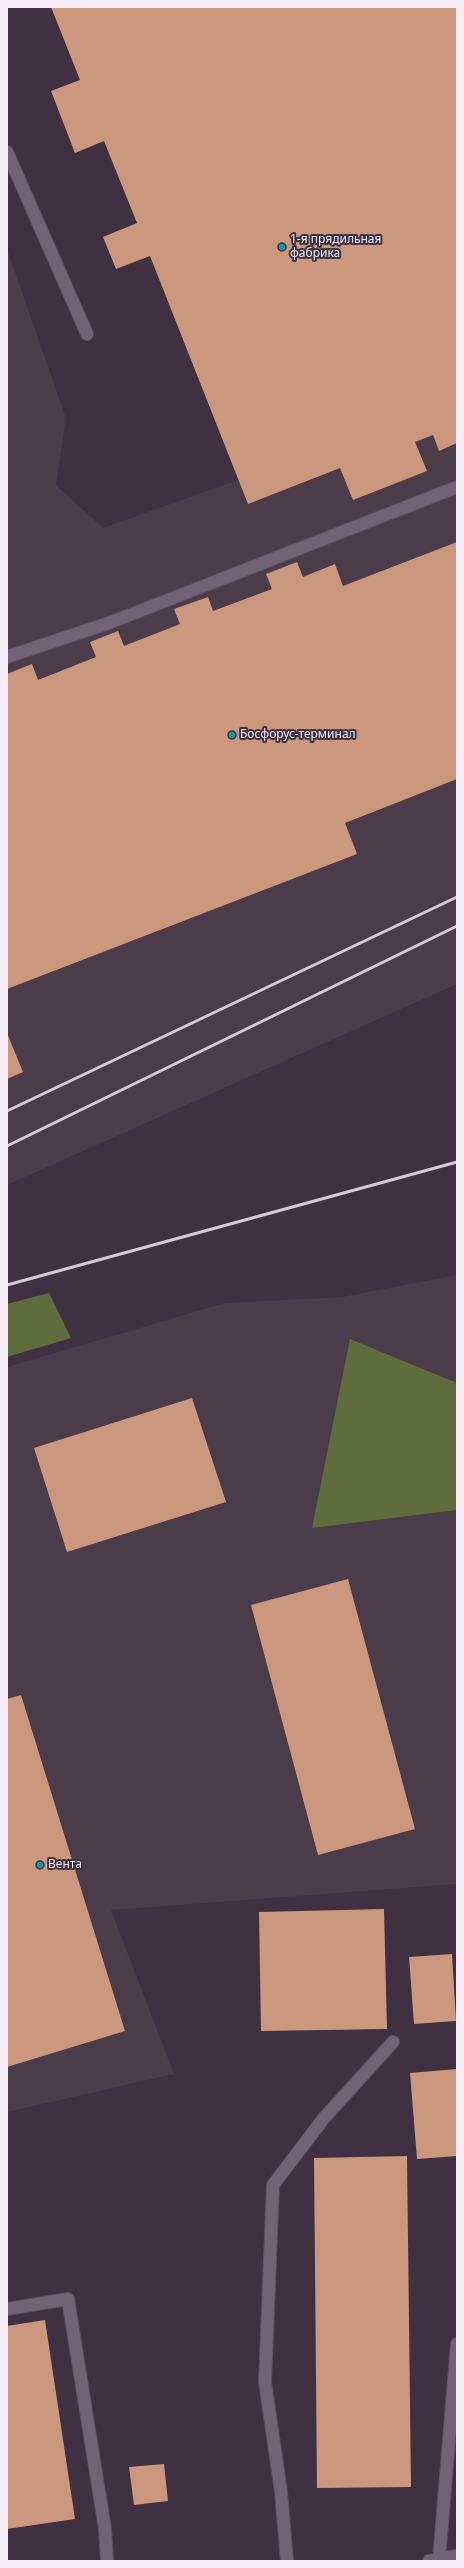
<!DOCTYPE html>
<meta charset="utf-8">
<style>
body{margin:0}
#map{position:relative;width:464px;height:2568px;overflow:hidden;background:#3f3042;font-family:"Noto Sans",sans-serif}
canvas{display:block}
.frame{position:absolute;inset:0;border:8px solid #f5ecf7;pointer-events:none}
</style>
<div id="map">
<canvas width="464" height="2568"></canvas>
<div class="frame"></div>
</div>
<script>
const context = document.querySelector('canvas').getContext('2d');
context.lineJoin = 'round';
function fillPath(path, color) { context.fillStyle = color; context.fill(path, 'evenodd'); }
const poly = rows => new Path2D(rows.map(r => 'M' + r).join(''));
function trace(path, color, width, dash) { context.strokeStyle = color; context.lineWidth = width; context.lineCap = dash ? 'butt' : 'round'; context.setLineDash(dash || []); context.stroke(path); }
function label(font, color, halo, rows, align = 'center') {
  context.font = font + ' "Noto Sans",sans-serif'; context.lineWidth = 4; context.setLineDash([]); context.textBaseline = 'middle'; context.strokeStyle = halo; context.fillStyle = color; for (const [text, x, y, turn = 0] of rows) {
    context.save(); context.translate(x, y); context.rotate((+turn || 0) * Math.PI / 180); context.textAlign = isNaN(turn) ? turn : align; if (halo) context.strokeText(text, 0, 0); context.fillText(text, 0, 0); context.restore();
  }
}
const industrial = poly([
 [7,249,66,418,56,485,103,528,457,402,457,984,7,1185],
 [457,1275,457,1884,111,1910,174,2074,7,2112,7,1367,225,1303,342,1297]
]);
const forest = poly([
 [49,1293,71,1338,7,1357,7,1304],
 [350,1339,457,1383,457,1510,312,1528]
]);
const building = poly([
 [51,7,457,7,457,443,439,451,433,435,415,442,427,471,353,500,340,468,248,504,150,256,116,269,103,237,137,223,104,141,75,153,51,91,80,80],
 [457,542,457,779,345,823,357,854,7,989,7,674,32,664,38,680,96,657,90,642,118,631,124,646,180,624,174,609,208,597,213,611,272,589,266,574,297,562,303,577,335,564,343,586],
 [7,1033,23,1072,7,1079],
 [192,1398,226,1502,67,1552,34,1448],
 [348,1579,415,1829,318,1855,251,1605],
 [21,1695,125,2031,7,2067,7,1699],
 [384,1909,387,2029,261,2031,259,1912],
 [452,1954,456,2021,414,2024,409,1957],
 [457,2069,457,2156,417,2159,410,2073],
 [407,2156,411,2487,317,2488,314,2158],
 [45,2320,75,2519,7,2529,7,2326],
 [164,2464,168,2501,134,2505,129,2467]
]);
const minor = poly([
 [7,152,87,334],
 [7,657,109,623,457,487],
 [7,2309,68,2299,105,2529,107,2561],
 [439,2560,457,2344],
 [287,2561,281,2492,265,2382,273,2185,324,2118,393,2042],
 [429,2561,457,2556]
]);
const rail = poly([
 [7,1111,457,897],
 [7,1146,457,926],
 [7,1285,457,1162]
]);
const markers = [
 [282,247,4,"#0f9aa8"],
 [232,735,4,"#0f9aa8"],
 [40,1865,4,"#0f9aa8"]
];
const poiNames = [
 ["1-я прядильная",290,240],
 ["фабрика",290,254],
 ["Босфорус-терминал",240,735],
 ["Вента",48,1865]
];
fillPath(industrial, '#4b3c49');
fillPath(forest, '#5f6c3b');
fillPath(building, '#cc987d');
trace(minor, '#5c4f5f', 14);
trace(minor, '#726276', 12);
trace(rail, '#d4cad6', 3);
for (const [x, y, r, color] of markers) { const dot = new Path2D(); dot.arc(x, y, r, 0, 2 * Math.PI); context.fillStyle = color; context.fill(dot); trace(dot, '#3f3042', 1.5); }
label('12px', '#f5ecf7', '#3f3042', poiNames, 'left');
</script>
